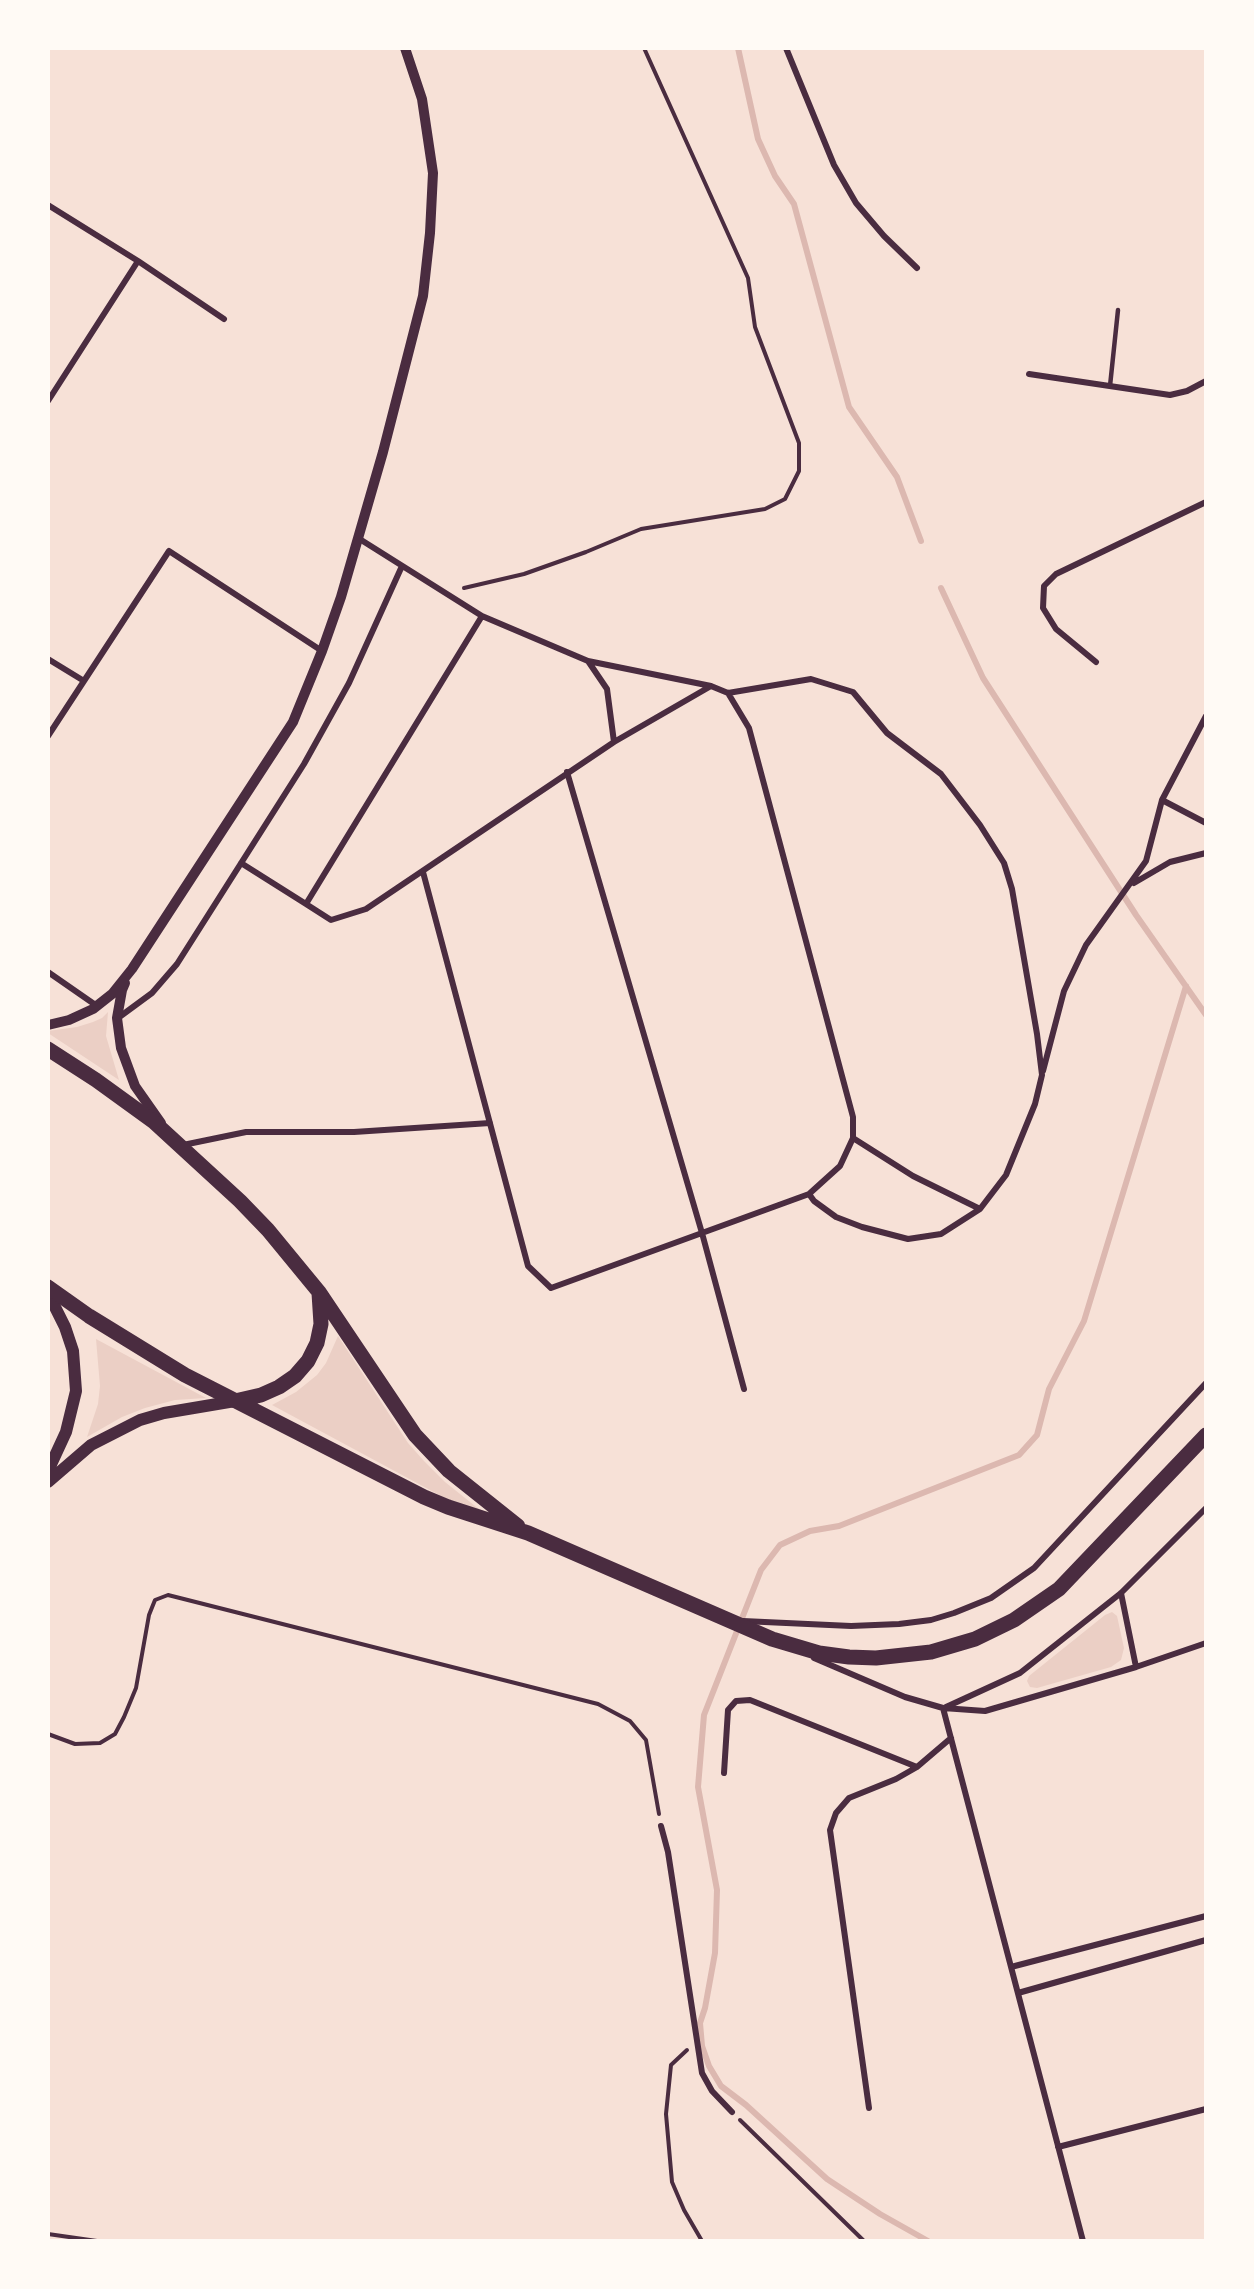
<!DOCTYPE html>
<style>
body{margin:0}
#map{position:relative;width:1254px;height:2289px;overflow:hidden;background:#f7e1d7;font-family:Karla,sans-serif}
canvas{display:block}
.frame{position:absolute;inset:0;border:50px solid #fffaf5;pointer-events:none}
</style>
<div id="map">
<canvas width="1254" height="2289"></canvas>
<div class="frame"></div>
</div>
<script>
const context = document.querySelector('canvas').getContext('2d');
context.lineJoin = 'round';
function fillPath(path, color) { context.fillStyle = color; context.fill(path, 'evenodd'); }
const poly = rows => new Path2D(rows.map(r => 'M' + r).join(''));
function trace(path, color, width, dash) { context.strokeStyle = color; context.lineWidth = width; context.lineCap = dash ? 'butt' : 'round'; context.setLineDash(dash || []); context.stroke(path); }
const green = poly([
 [108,1012,106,1036,119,1080,48,1033,48,1031,77,1027,93,1022,102,1018],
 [338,1336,408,1443,424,1461,445,1482,475,1506,502,1524,443,1497,272,1405,296,1392,317,1375,326,1363],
 [96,1339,206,1398,175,1400,145,1408,122,1417,87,1437,98,1404,100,1386],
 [1112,1612,1117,1616,1124,1648,1121,1660,1111,1667,1037,1688,1030,1687,1027,1681,1029,1676,1105,1615]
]);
const stream = poly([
 [738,48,758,139,775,176,794,204,849,407,897,477,921,541],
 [941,588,983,678,1136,915,1206,1015],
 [928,2241,880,2214,827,2179,746,2105,721,2086,709,2066,702,2046,700,2023,705,2008,715,1953,717,1890,698,1787,704,1715,761,1570,780,1545,810,1531,839,1526,1019,1455,1037,1435,1049,1389,1084,1321,1186,986]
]);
const path = poly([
 [464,588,524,574,586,552,641,529,765,509,785,499,799,471,799,443,755,327,748,278,644,48],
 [48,1734,75,1744,100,1743,115,1734,124,1717,136,1688,149,1615,155,1600,168,1595,598,1704,630,1721,646,1740,659,1814],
 [687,2050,671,2065,666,2114,672,2182,684,2210,702,2241],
 [740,2120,864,2241],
 [48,2234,97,2241]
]);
const service = poly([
 [1110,386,1118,310]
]);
const minor = poly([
 [786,48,834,165,856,203,884,236,917,268],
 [48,205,138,261,224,319],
 [1029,374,1170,395,1187,391,1206,381],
 [48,401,138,261],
 [358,538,482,616,588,661,607,689,614,742],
 [482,616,306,904,331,920,366,909,614,742,711,686,728,693],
 [48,659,84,681],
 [588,661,711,686],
 [1096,662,1056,629,1043,608,1044,586,1056,574,1206,502],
 [728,693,811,679,853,692,887,733,941,774,980,825,1004,863,1012,889,1037,1034,1042,1075,1035,1104,1006,1175,980,1209,941,1234,908,1239,862,1227,836,1217,814,1201,809,1194],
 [48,736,169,551,322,651],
 [567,772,702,1233,744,1389],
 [1162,800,1206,823],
 [241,863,306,904],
 [423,872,528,1266,551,1288,809,1194,840,1166,853,1138,853,1117,749,728,728,693],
 [1134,883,1170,862,1206,853],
 [48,972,97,1006],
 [118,1018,152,993,177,964,304,764,349,683,402,566],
 [1043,1071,1064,991,1086,945,1146,861,1162,800,1206,716],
 [853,1138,913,1176,980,1209],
 [183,1145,246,1132,354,1132,490,1123],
 [1121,1593,1136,1667],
 [743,1621,851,1626,899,1624,931,1620,954,1613,991,1598,1034,1568,1206,1383],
 [814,1658,905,1697,943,1708,985,1711,1136,1667,1206,1643],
 [946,1707,1020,1673,1121,1593,1206,1508],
 [943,1708,1083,2241],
 [724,1773,728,1710,736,1701,750,1700,917,1767],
 [661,1826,668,1852,702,2073,712,2091,732,2112],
 [1011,1967,1206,1916],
 [1018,1993,1206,1940],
 [869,2108,830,1830,836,1813,849,1798,896,1779,917,1767,951,1738],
 [1058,2147,1206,2109]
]);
const tertiary = poly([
 [125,983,122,990,117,1018,121,1048,135,1086,161,1123],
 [48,1025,69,1020,93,1009,112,994,132,969,293,722,322,651,341,597,383,452,423,296,430,233,433,173,422,99,405,48]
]);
const secondary = poly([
 [48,1293,65,1327,73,1351,76,1391,66,1432,48,1471],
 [48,1482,91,1445,140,1420,164,1413,235,1401]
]);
const primary = poly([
 [48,1049,96,1080,154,1122,240,1201,268,1230,319,1292,415,1435,449,1471,518,1526],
 [48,1287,89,1316,185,1375,424,1497,448,1507,528,1533,772,1639,819,1653,849,1657,876,1658,931,1652,975,1639,1014,1620,1059,1589,1206,1435],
 [235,1401,261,1395,279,1387,295,1376,308,1361,317,1343,321,1324,319,1293]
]);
fillPath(green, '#ebcfc5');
trace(stream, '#dcb8b0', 6);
trace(path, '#4a2c40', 4);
trace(service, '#4a2c40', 4.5);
trace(minor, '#4a2c40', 6);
trace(tertiary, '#4a2c40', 10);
trace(secondary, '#4a2c40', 12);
trace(primary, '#4a2c40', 15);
</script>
